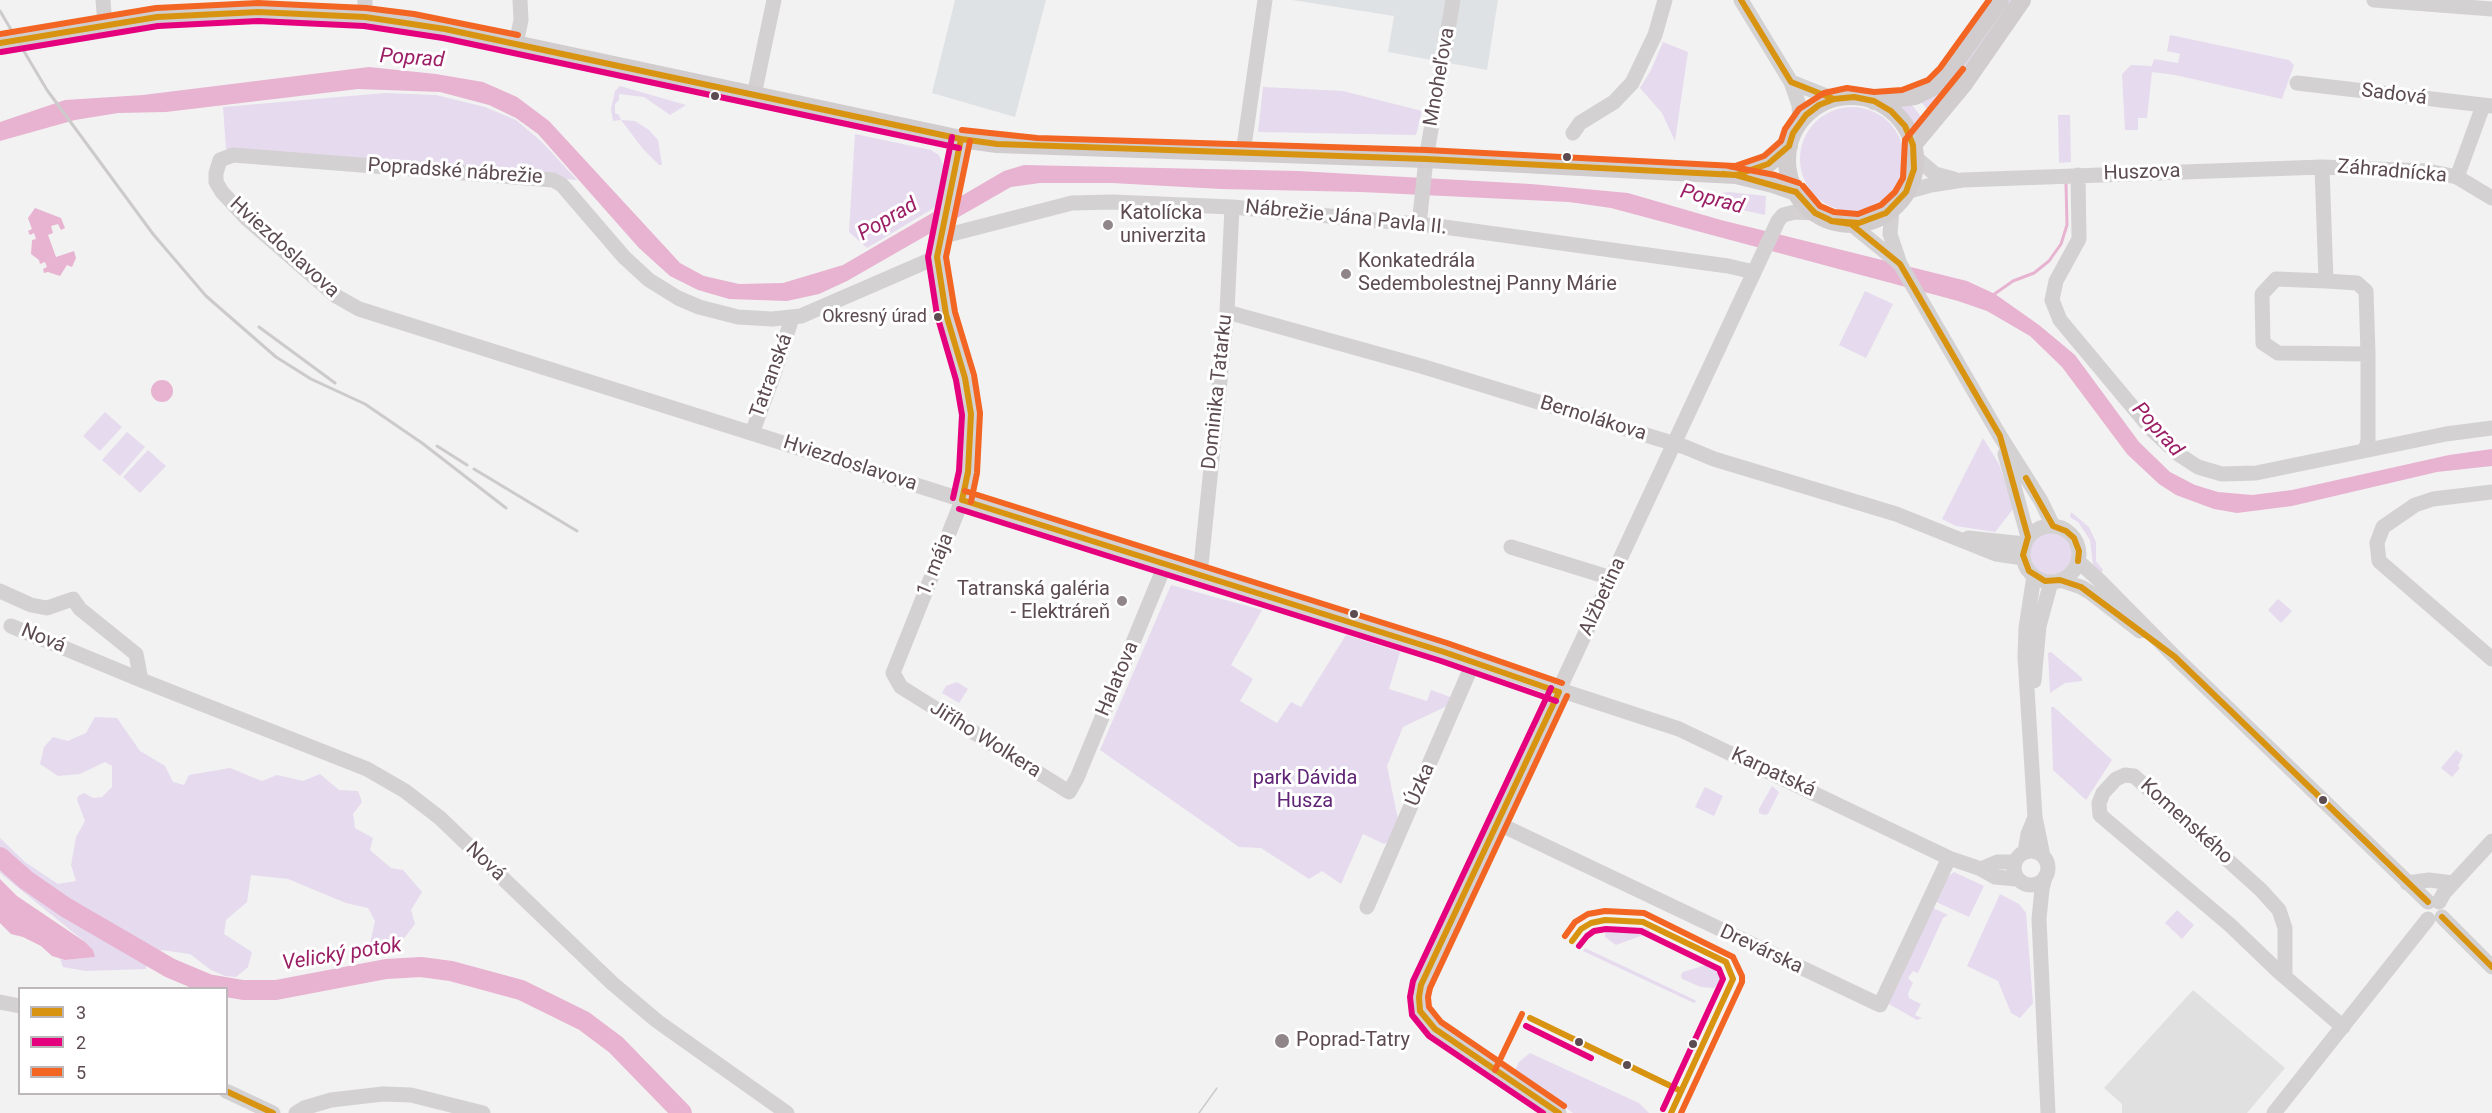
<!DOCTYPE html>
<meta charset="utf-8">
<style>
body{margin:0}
#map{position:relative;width:2492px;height:1113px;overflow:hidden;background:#f2f2f2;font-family:Roboto,sans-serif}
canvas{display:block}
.legend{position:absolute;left:18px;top:987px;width:210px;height:108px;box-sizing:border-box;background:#fff;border:2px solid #beb7b9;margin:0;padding:8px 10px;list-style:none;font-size:18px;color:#5c4b50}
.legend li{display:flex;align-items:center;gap:12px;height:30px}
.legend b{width:30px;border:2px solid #beb7b9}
</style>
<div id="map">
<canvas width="2492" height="1113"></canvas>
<ul class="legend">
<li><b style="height:8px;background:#d89410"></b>3</li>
<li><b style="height:8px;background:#e5007d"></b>2</li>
<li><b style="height:8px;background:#f26522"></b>5</li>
</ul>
</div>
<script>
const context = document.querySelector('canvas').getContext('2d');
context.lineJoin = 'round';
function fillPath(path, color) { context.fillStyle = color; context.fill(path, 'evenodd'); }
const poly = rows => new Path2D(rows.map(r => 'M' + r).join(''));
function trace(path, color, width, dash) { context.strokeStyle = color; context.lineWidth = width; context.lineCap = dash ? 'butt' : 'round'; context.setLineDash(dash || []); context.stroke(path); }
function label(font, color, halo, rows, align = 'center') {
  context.font = font + ' Roboto,sans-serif'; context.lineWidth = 6; context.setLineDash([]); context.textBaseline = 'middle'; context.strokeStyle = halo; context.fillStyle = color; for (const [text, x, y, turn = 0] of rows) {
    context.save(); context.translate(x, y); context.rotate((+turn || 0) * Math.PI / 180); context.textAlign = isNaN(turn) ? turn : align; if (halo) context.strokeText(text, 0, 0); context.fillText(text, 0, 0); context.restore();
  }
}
const commercial = poly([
 [955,0,1046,0,1015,117,932,93],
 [1292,0,1498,0,1487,70,1388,52,1394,16]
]);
const education = poly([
 [2193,990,2285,1068,2247,1113,2122,1113,2122,1104,2104,1088]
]);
const green = poly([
 [2007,0,2015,0,1969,67,1930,113,1921,102,1939,92],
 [2170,35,2289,60,2294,65,2282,99,2175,75,2152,72,2147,118,2138,118,2138,130,2125,130,2122,74,2131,65,2152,66,2154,59,2178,63,2180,54,2167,51],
 [1663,42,1688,52,1675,141,1662,113,1640,88,1651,70],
 [620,86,686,105,670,115,644,97,619,94,619,100,615,104,615,113,619,115,621,120,635,121,649,130,658,140,662,165,659,165,643,149,621,120,613,121,611,109,615,91],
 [1263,87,1343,91,1422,111,1416,135,1258,132],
 [385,93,436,95,485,107,516,120,542,142,577,180,226,150,223,107],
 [1911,104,1924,120,1916,130,1912,121,1897,105],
 '1800 159a52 52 0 1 1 104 0a52 52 0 1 1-104 0Z',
 [2058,115,2070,115,2071,162,2059,163],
 [855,134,931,150,939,155,944,167,939,196,934,208,867,248,849,232],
 [1728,192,1766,196,1765,215,1695,200,1693,198],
 [1865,291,1893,304,1866,358,1839,345],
 [105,412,122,427,100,451,83,436],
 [127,432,145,447,120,476,102,460],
 [1983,438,1999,464,2014,508,1995,532,1956,526,1942,519],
 [148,450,166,466,140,493,123,477],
 [2071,512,2089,527,2096,542,2096,561,2103,570,2101,573,2093,565,2090,540,2078,522,2070,517],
 '2030 554a22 22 0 1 1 44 0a22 22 0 1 1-44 0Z',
 [1171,585,1262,610,1231,665,1253,679,1240,701,1277,723,1291,702,1301,707,1346,635,1400,652,1389,689,1427,701,1431,690,1453,698,1451,704,1403,727,1387,766,1399,824,1391,840,1384,844,1363,834,1341,884,1322,871,1309,879,1261,848,1239,847,1100,750],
 [2278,599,2292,611,2281,623,2268,610],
 [2051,652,2082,678,2082,681,2065,683,2050,693,2048,653],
 [957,682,968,689,959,703,942,693,946,686],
 [2051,707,2054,707,2112,760,2086,800,2053,770],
 [95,717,117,718,140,751,165,766,173,782,184,785,189,775,230,768,262,781,277,775,303,781,320,774,339,790,358,791,362,802,353,814,355,828,373,838,370,850,391,868,403,870,422,892,411,910,415,924,398,946,379,954,373,951,370,943,375,921,368,908,346,903,288,879,251,875,247,902,226,920,224,934,252,952,248,967,236,977,225,976,211,970,190,954,162,950,147,959,146,969,86,971,63,967,60,959,65,960,95,957,85,942,0,873,0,838,25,862,58,884,76,881,71,865,76,837,85,821,77,800,78,796,84,793,93,798,102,797,112,787,112,766,105,762,80,774,58,776,40,764,44,747,53,737,68,741,86,733],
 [2456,750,2463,755,2458,766,2460,768,2452,777,2441,768],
 [1772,786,1779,792,1768,814,1764,815,1759,813,1759,809],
 [1705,787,1723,796,1714,816,1695,807],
 [1954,872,1984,886,1969,917,1934,901,1946,878],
 [2000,894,2019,904,2026,913,2033,1003,2020,1018,2011,1013,1998,981,1967,966],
 [1931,907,1948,915,1943,918,1918,973,1913,971,1908,978,1913,983,1908,993,1909,998,1921,1004,1915,1015,1922,1018,1917,1020,1887,1003],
 [2177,910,2194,925,2182,939,2165,923],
 [1615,926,1641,927,1649,929,1649,933,1616,945,1605,937,1606,928],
 [1585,948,1695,1000,1696,1002,1694,1003,1583,951],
 [1712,963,1721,967,1723,978,1714,988,1701,987,1682,979,1681,975,1683,972],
 [1530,1053,1639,1103,1649,1113,1573,1113,1515,1070,1519,1062]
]);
const water = poly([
 [369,67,436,74,483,82,517,97,549,121,680,263,704,276,739,284,783,283,843,265,1004,171,1024,165,1298,171,1531,184,1628,193,1721,220,1967,281,1995,294,2039,325,2075,355,2139,442,2170,472,2195,485,2218,492,2252,495,2292,490,2449,455,2492,449,2492,466,2437,472,2292,506,2237,513,2214,509,2176,495,2159,484,2127,454,2062,367,2030,336,1987,311,1958,301,1611,208,1569,202,1361,192,1221,189,1112,183,1040,183,1011,187,847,281,819,294,787,301,729,299,698,290,670,276,639,248,538,134,516,118,489,105,440,92,358,89,166,112,118,113,75,120,0,141,0,122,65,100,143,95],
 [35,208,61,218,65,228,61,230,58,224,51,226,53,233,48,235,56,257,74,251,76,258,72,267,67,265,60,276,48,272,44,273,43,269,47,267,45,262,40,264,39,260,31,254,32,240,36,239,34,233,30,235,28,231,32,229,28,218],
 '151 391a11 11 0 1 1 22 0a11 11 0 1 1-22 0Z',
 [0,879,17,896,85,942,93,950,95,957,65,960,52,956,41,946,23,937,11,934,0,923]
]);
const stream = poly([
 [1993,295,2013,281,2034,273,2049,261,2061,244,2067,225,2066,184]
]);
const river = poly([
 [0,857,26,880,65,907,170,968,208,984,243,990,276,990,386,969,421,967,451,971,521,990,584,1021,616,1045,682,1113]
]);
const minor = poly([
 [103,0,105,25],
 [365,0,365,17],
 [1741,0,1791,82,1799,105,1800,121],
 [2374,0,2492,9],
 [516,44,521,20,520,0],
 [1791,82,1834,99],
 [2297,83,2492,106],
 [754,95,774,0],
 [1573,133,1580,123,1614,102,1632,83,1655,35,1665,0],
 [961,139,938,248,937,257,946,314,968,393,972,427,968,472,959,508,893,673,901,687,1069,792,1077,778,1165,565],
 [1243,153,1265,0],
 [1915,157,1935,174,1954,179],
 [2322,167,2326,281,2276,279,2262,294,2263,343,2278,353,2368,354,2366,291,2357,283,2326,281],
 [2078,175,2079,239,2056,281,2052,300,2060,320,2151,429,2178,454,2198,467,2222,474,2256,473,2446,434,2492,428],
 [2457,177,2483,106],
 [1906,192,1931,185,1963,180,2322,167,2428,171,2457,177,2492,198],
 [1892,209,1890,234,1900,264,2000,436,2041,501,2053,526],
 [1851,224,1900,264],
 [1419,225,1426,159,1453,0],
 [940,237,1072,203,1113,202,1232,207,1437,226,1728,266,1754,272],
 [937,257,801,316,772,319,738,317,699,307,678,298,649,280,624,257,562,185,553,180,233,155,220,160,216,173,216,182,222,192,246,218,336,296,359,309,1444,652,1679,729,1949,858,1981,869,1995,877,2017,879],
 [1227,312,1421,366,1685,447,1714,459,1896,514,1996,554,2023,558],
 [752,433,773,377,792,318],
 [2365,450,2368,441,2368,354],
 [2005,454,2028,537],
 [2492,492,2433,499,2415,505,2383,527,2377,543,2379,561,2492,659],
 '2023 554a28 28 0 1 1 56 0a28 28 0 1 1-56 0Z',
 [1968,538,2025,544],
 [1511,547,1611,578],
 [2078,561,2100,581,2175,657,2428,902],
 [1200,575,1227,312,1232,207],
 [2034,576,2026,628,2025,657,2035,817,2043,856],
 [2060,580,2081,587,2091,593,2140,631],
 [0,591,31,605,47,608,73,599,80,609,136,654,141,680],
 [11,626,141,680,367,769,405,791,440,818,612,983,657,1021,787,1113],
 [2034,681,2039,626,2051,582],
 [1497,823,1880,1005,1949,858],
 '2014 868a17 17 0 1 1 34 0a17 17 0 1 1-34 0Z',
 [2025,852,2028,834,2035,817],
 [1981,869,1997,862,2014,862],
 [2045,877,2042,889,2039,919,2048,1113],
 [2407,883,2429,880,2453,883],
 [2439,902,2444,893,2492,841],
 [1367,907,1473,663],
 [2442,917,2492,967],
 [2285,977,2285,928,2279,910,2261,890,2134,776,2125,775,2116,779,2103,793,2099,803,2100,815,2230,925,2278,971,2343,1027],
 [0,1002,20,1006],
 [226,1091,273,1113],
 [296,1113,304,1108,331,1100,383,1094,411,1095,483,1113],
 [1559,1113,1435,1029,1420,1011,1419,997,1421,985,1778,221,1783,215,1795,212,1815,213],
 [2274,1113,2428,919]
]);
const major = poly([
 [0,43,157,17,258,12,365,17,445,29,961,139,997,144,1426,159,1736,175,1773,184,1796,192],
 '1787 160a64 64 0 1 1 128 0a64 64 0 1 1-128 0Z',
 [1874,101,1915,96,1933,87,1947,74,2000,0],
 [1913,145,1963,85,2022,0],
 [1736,175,1768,164,1789,146]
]);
const tram = poly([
 [1199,1113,1217,1088]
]);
const rail = poly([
 [0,11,47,90,153,234,206,296,276,357,311,379,365,404,422,443,506,508],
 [259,327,335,383],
 [437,446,467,465],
 [474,469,577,531]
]);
const bus1 = poly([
 [1741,0,1791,82,1834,99],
 [0,43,157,17,258,12,365,17,445,29,961,139,997,144,1426,159,1736,175,1796,192],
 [961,139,937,257,946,314,965,378,971,414,968,472,962,500],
 [1723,174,1736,175,1768,164,1789,146,1793,133,1806,115,1819,105,1834,99,1854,97,1874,101,1891,111,1905,126,1913,145,1914,169,1906,192,1886,213,1859,223,1832,221,1815,213,1796,192],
 [1831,221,1851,224,1900,264,2000,436,2028,537,2023,555,2029,571,2045,581,2060,580,2081,587,2175,657,2428,902],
 [2026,478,2053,526,2066,531,2074,538,2079,551,2078,561],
 [962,500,1444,652,1559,692],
 [1559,692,1421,985,1419,997,1420,1011,1435,1029,1559,1113],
 [2442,917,2492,967],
 [1572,941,1581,929,1591,923,1605,920,1643,922,1726,962,1733,979,1671,1113],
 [1530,1018,1681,1091],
 [226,1091,273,1113]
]);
const bus2 = poly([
 [1,52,158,26,258,21,364,26,443,38,959,148],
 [952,137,928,257,937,315,956,380,962,415,959,471,953,498],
 [959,509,1441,661,1556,701],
 [1579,946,1587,936,1594,931,1606,929,1641,931,1719,969,1723,979,1663,1109],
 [1526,1026,1591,1058],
 [1543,1113,1429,1036,1412,1015,1410,997,1413,981,1551,688]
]);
const bus3 = poly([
 [0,34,156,8,258,3,366,8,414,14,518,35],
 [962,130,1037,138,1426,150,1735,166,1764,156,1772,149,1781,141,1785,129,1799,109,1824,93,1847,88,1874,92,1902,90,1928,80,1940,68,1989,0],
 [970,141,946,257,955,312,974,375,980,413,977,473,971,502],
 [1728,166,1775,175,1799,183],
 [1803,186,1820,206,1834,212,1858,214,1881,205,1895,192,1903,178,1905,140,1963,69],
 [965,491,1447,643,1562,683],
 [1565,936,1575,922,1588,914,1605,911,1644,913,1733,957,1742,976,1742,982,1681,1113],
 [1495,1070,1522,1014],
 [1564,1106,1441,1022,1429,1007,1428,997,1430,988,1567,696]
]);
const markers = [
 [715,96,5,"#5c4b50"],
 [1567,157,5,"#5c4b50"],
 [1108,225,6,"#908589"],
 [1346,274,6,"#908589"],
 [938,317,5,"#5c4b50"],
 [1122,601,6,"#908589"],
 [1354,614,5,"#5c4b50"],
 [2323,800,5,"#5c4b50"],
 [1282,1041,8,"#908589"],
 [1579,1042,5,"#5c4b50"],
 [1693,1044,5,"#5c4b50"],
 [1627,1065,5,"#5c4b50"]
];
const busNames = [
 ["Okresný úrad",927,317]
];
const streetNames = [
 ["Mnoheľova",1440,77,-80],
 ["Sadová",2394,95,7],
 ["Popradské nábrežie",455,172,4],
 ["Záhradnícka",2392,172,5],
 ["Huszova",2142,173,-2],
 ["Nábrežie Jána Pavla II.",1346,218,6],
 ["Hviezdoslavova",284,248,42],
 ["Tatranská",772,376,-70],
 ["Dominika Tatarku",1218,392,-84],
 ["Bernolákova",1593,419,17],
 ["Hviezdoslavova",850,464,18],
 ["1. mája",936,565,-68],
 ["Alžbetina",1603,597,-65],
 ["Nová",43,639,23],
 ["Halatova",1118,679,-67],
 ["Jiřího Wolkera",985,740,32],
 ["Karpatská",1773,773,25],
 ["Úzka",1421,785,-67],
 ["Komenského",2186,822,42],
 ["Nová",485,862,44],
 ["Drevárska",1761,950,25]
];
const poiNames = [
 ["Katolícka",1120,214],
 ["univerzita",1120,237],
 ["Konkatedrála",1358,262],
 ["Sedembolestnej Panny Márie",1358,285],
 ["Tatranská galéria",1110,590,"right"],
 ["- Elektráreň",1110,613,"right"],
 ["Poprad-Tatry",1296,1041]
];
const parkNames = [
 ["park Dávida",1305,779],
 ["Husza",1305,802]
];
const waterNames = [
 ["Poprad",412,59,4],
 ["Poprad",1712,200,15],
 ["Poprad",888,220,-30],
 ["Poprad",2157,430,48],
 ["Velický potok",342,955,-9]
];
fillPath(commercial, '#dfe2e4');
fillPath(education, '#e1e0e1');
fillPath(green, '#e6daee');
fillPath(water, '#e7b3d0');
trace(stream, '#e7b3d0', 3);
trace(river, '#e7b3d0', 20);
trace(minor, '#d4d1d2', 15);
trace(major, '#d1cccd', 18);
trace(tram, '#cdcacb', 1.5);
trace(rail, '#cdcacb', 3);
trace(bus1, '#d89410', 6);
trace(bus2, '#e5007d', 6);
trace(bus3, '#f26522', 6);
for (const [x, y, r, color] of markers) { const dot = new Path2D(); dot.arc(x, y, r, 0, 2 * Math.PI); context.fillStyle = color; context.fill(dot); trace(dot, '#fff', 2); }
label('18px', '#5c4b50', '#fff', busNames, 'right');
label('20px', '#5c4b50', '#fff', streetNames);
label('20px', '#5c4b50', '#fff', poiNames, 'left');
label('20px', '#5f2475', '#fff', parkNames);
label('italic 21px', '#9b1f65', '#fff', waterNames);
</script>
